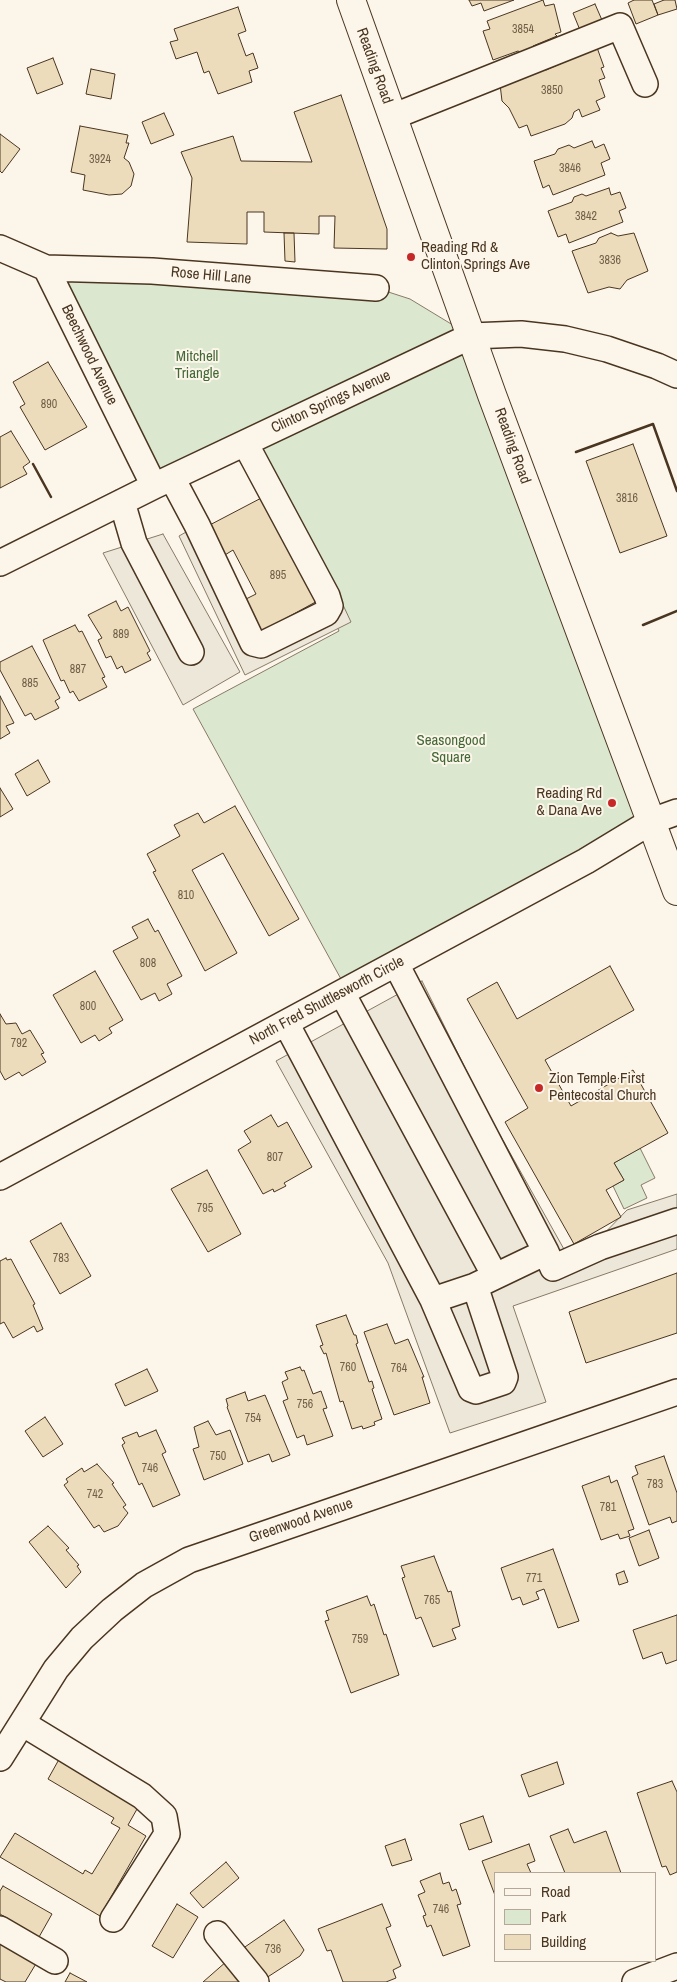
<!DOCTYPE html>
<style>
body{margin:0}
#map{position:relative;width:677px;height:1982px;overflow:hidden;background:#fbf6e9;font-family:"Archivo Narrow",sans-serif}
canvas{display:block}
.legend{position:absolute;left:494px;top:1872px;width:162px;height:90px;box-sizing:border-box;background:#fbf6e9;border:1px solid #b4a999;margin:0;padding:6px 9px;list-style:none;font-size:15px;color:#4a3520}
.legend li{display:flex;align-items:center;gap:10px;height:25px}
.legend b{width:25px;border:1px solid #b4a999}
</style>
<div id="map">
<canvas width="677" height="1982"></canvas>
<ul class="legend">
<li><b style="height:6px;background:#fbf6e9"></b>Road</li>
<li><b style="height:14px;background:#dce7d0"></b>Park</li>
<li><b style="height:14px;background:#ecdcbc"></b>Building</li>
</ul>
</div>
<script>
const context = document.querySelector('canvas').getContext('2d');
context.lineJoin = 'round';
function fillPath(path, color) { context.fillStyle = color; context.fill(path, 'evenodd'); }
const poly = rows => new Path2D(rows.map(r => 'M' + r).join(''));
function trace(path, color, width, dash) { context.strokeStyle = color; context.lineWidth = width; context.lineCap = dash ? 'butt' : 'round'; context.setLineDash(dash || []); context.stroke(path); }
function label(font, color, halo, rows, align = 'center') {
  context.font = font + ' "Archivo Narrow",sans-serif'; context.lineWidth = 4; context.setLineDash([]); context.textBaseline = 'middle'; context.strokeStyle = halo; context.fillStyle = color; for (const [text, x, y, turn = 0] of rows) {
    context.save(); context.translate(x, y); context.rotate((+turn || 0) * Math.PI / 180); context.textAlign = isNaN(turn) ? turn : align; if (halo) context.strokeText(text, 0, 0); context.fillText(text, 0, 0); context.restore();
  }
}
const green = poly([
 [46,268,376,288,410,299,471,336,652,821,347,990,193,709,339,631,252,440,154,486,46,268],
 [640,1148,655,1178,641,1185,647,1198,624,1209,613,1186,624,1180,614,1163,640,1148]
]);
const parking = poly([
 [202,523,259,634,336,590,351,622,245,675,179,536,202,523],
 [163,534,240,672,183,705,103,553,163,534],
 [422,981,486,1110,565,1251,596,1242,627,1210,677,1194,677,1249,513,1306,546,1402,450,1433,388,1263,276,1061,422,981]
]);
const building = poly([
 [469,0,514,0,484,11,481,3,472,6,469,0],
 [543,0,545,6,554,4,561,32,555,34,557,36,533,46,531,50,522,53,518,51,493,60,483,31,490,29,487,21,543,0],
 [634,0,652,0,658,15,636,24,628,3,634,0],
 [664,0,675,0,677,9,658,15,654,4,664,0],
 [595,4,605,27,582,35,573,13,595,4],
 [238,7,246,31,238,34,246,56,253,53,258,68,249,71,252,82,218,94,209,71,204,73,197,52,176,59,170,42,178,40,174,29,238,7],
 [595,42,604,67,601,68,605,78,599,80,605,97,596,101,600,110,582,117,579,109,574,112,572,118,565,124,531,136,527,125,519,128,509,108,502,101,500,84,542,67,546,70,583,54,595,42],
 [53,58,63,84,37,94,27,68,53,58],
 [91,69,115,74,111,99,86,94,91,69],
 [341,95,387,229,387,249,334,248,335,216,319,216,319,234,264,232,264,212,247,212,247,244,187,242,192,178,181,152,233,136,241,161,312,162,294,112,341,95],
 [164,113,174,135,151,144,142,122,164,113],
 [80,126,128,135,126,143,129,143,124,158,129,162,134,174,131,186,122,194,109,195,83,190,85,175,71,172,80,126],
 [0,134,20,149,2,173,0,171,0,134],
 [592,141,595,148,604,144,610,159,601,163,605,175,553,195,549,185,543,188,534,161,555,154,558,149,569,145,574,148,592,141],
 [609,188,611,195,620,192,626,208,619,211,623,222,569,243,566,234,558,237,548,211,572,202,574,197,582,194,586,196,609,188],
 [284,233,294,233,295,262,285,261,284,233],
 [611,233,618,236,634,233,648,271,627,280,620,289,609,287,588,293,572,251,596,243,599,238,611,233],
 [48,362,87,427,45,450,20,407,25,404,13,382,48,362],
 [11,431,30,462,23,467,27,474,0,488,0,437,11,431],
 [633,444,667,536,620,553,586,461,633,444],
 [267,495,321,599,259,633,242,601,256,594,233,550,220,558,204,528,267,495],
 [116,601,121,611,128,607,150,651,147,653,151,660,125,673,122,666,117,669,111,656,106,658,98,640,102,638,88,615,116,601],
 [75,625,79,632,82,631,105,677,102,678,107,687,79,701,73,691,70,693,64,680,61,681,43,640,75,625],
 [32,646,60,698,55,701,59,708,35,720,31,713,25,716,0,670,0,662,32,646],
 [0,696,14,723,6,726,10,733,0,739,0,696],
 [38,760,50,782,27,796,15,774,38,760],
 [0,788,13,809,0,817,0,788],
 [235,806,299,919,269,936,223,853,192,870,237,953,205,971,153,872,156,871,147,854,180,836,174,825,198,813,204,823,235,806],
 [148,919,155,932,158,930,182,976,167,984,172,994,159,1001,155,993,141,1000,113,951,138,938,132,927,148,919],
 [610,966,634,1010,545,1060,571,1106,633,1070,668,1133,614,1163,624,1180,606,1190,621,1217,574,1244,505,1122,528,1108,467,999,497,982,517,1019,610,966],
 [95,971,123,1020,109,1028,112,1033,99,1041,95,1035,81,1043,53,995,95,971],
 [0,1014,6,1024,16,1023,22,1034,30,1030,44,1053,41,1054,46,1062,22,1076,19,1072,5,1080,0,1071,0,1014],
 [271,1115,278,1127,287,1122,312,1167,284,1183,286,1186,274,1192,273,1189,263,1194,238,1150,251,1142,244,1131,271,1115],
 [207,1170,241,1234,208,1252,171,1189,207,1170],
 [61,1223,91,1276,60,1294,30,1241,61,1223],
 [6,1258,7,1260,11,1259,35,1304,33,1305,43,1329,37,1332,34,1326,13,1338,4,1322,0,1324,0,1261,6,1258],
 [677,1273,677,1333,586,1363,569,1312,677,1273],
 [346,1315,354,1335,356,1335,358,1343,356,1344,369,1382,372,1381,374,1388,372,1389,382,1419,374,1422,375,1425,363,1429,362,1426,352,1429,343,1401,340,1402,326,1353,324,1354,320,1346,323,1345,316,1325,346,1315],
 [387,1324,395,1344,408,1339,424,1377,422,1377,430,1403,394,1415,364,1332,387,1324],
 [300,1367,302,1371,304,1370,313,1394,321,1391,327,1408,323,1409,333,1436,307,1445,304,1435,297,1438,283,1401,288,1399,282,1382,288,1379,285,1372,300,1367],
 [147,1369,158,1391,125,1406,115,1384,147,1369],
 [245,1392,248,1401,265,1395,290,1455,272,1462,269,1454,248,1462,227,1407,228,1406,226,1399,245,1392],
 [45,1417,63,1444,43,1457,25,1431,45,1417],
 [208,1421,216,1435,230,1430,243,1464,204,1480,193,1449,199,1447,194,1427,208,1421],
 [156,1430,166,1452,162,1454,180,1495,153,1507,142,1483,139,1485,122,1445,125,1443,122,1438,137,1432,139,1437,156,1430],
 [664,1456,677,1493,677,1521,672,1523,670,1517,649,1525,632,1477,638,1474,635,1466,664,1456],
 [97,1464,114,1483,112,1484,126,1505,123,1507,128,1513,118,1526,104,1532,99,1525,94,1528,64,1485,68,1482,66,1479,82,1468,84,1472,97,1464],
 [609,1476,611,1483,617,1480,634,1529,628,1531,630,1536,620,1539,618,1534,601,1540,582,1486,609,1476],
 [48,1526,69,1548,66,1550,79,1565,77,1566,81,1572,66,1588,29,1542,48,1526],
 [649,1530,659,1558,639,1566,629,1538,649,1530],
 [553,1549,579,1621,558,1628,544,1589,536,1592,539,1599,523,1605,520,1597,512,1600,501,1568,553,1549],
 [434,1556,448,1592,451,1591,460,1626,452,1629,456,1639,433,1647,421,1617,416,1619,402,1578,405,1577,401,1566,434,1556],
 [624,1571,628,1582,619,1585,616,1574,624,1571],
 [367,1596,371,1606,374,1604,384,1635,386,1634,399,1675,351,1693,325,1621,329,1620,326,1611,367,1596],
 [677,1615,677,1660,666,1664,662,1652,643,1659,633,1630,677,1615],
 [62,1754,141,1802,128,1825,146,1836,100,1916,0,1857,15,1833,83,1874,85,1870,92,1874,120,1828,111,1823,114,1818,48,1779,62,1754],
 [557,1762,564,1784,529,1797,521,1775,557,1762],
 [672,1781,677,1792,677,1872,670,1875,666,1866,662,1867,637,1793,672,1781],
 [483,1816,492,1842,469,1850,460,1824,483,1816],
 [568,1829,574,1843,606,1831,621,1873,565,1873,550,1836,568,1829],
 [405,1839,412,1860,392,1866,385,1846,405,1839],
 [529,1844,535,1861,527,1864,531,1873,496,1873,496,1898,482,1861,529,1844],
 [226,1862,239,1878,203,1908,190,1893,226,1862],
 [440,1873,443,1884,449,1882,452,1891,456,1889,461,1904,457,1905,470,1946,443,1956,431,1925,427,1927,423,1916,426,1915,418,1895,425,1892,420,1881,440,1873],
 [3,1886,52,1914,39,1937,0,1914,0,1891,3,1886],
 [177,1904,198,1917,173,1958,152,1946,177,1904],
 [382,1904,391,1926,386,1928,401,1966,393,1970,396,1978,386,1982,343,1982,331,1950,327,1951,318,1929,382,1904],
 [284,1920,304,1950,300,1956,263,1980,242,1949,284,1920],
 [0,1940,37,1962,25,1982,6,1982,0,1979,0,1940],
 [227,1961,246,1982,203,1982,227,1961],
 [70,1973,87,1982,65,1982,70,1973]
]);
const minor = poly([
 [392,117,620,26,645,84],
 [0,248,46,268,154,486],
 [46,268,152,271,376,288],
 [172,478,197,525,253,643,261,645,326,613,330,606,327,596,245,443],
 [122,502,134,543,191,652],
 [0,563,154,486,471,336,521,334,565,339,607,349,657,366,677,375],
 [396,964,546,1252,553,1268,600,1247,677,1221],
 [342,993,495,1276],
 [286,1023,433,1300,471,1389,476,1391,503,1382,505,1377,475,1286],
 [0,1177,586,861,652,821,677,812],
 [433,1300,475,1286,546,1252],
 [22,1723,142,1796,164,1816,167,1834,113,1919],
 [0,1758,56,1669,82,1638,112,1610,144,1585,189,1560,677,1392],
 [0,1929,55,1961],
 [217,1934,256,1982],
 [635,1982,677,1966]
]);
const major = poly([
 [351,0,492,395,677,891]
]);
const wall = poly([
 [576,452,653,424,677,491],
 [33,464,51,497],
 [643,625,677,611]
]);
const markers = [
 [411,257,5,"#c62828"],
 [612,803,5,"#c62828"],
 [539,1088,5,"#c62828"]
];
const numberNames = [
 ["3854",523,30],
 ["3850",552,91],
 ["3924",100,160],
 ["3846",570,169],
 ["3842",586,217],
 ["3836",610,261],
 ["890",49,405],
 ["3816",627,499],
 ["895",278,576],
 ["889",121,635],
 ["887",78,670],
 ["885",30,684],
 ["810",186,896],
 ["808",148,964],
 ["800",88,1007],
 ["792",19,1044],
 ["807",275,1158],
 ["795",205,1209],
 ["783",61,1259],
 ["760",348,1368],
 ["764",399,1369],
 ["756",305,1405],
 ["754",253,1419],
 ["750",218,1457],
 ["746",150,1469],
 ["783",655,1485],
 ["742",95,1495],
 ["781",608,1508],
 ["771",534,1579],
 ["765",432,1601],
 ["759",360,1640],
 ["746",441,1910],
 ["736",273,1950]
];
const streetNames = [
 ["Reading Road",374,66,70],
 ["Rose Hill Lane",211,276,5],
 ["Beechwood Avenue",89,355,64],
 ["Clinton Springs Avenue",331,402,-25],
 ["Reading Road",512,446,70],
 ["North Fred Shuttlesworth Circle",327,1001,-28],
 ["Greenwood Avenue",301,1521,-19]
];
const poiNames = [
 ["Reading Rd &",421,248],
 ["Clinton Springs Ave",421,265],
 ["Reading Rd",602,794,"right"],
 ["& Dana Ave",602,811,"right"],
 ["Zion Temple First",549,1079],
 ["Pentecostal Church",549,1096]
];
const parkNames = [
 ["Mitchell",197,357],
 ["Triangle",197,374],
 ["Seasongood",451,741],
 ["Square",451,758]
];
fillPath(green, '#dce7d0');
trace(green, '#887966', 1);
fillPath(parking, '#ede7d9');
trace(parking, '#887966', 1);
fillPath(building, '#ecdcbc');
trace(building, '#4a3520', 1);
trace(minor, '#4a3520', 28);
trace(major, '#4a3520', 30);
trace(minor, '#fbf6e9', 25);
trace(major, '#fbf6e9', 28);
trace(wall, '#4a3520', 2.5);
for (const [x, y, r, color] of markers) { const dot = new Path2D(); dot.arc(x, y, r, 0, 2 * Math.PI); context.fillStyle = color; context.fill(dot); trace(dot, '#fbf6e9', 2); }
label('12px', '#725f47', null, numberNames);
label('15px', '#4a3520', '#fbf6e9', streetNames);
label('15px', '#4a3520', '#fbf6e9', poiNames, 'left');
label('15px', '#436837', '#fbf6e9', parkNames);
</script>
